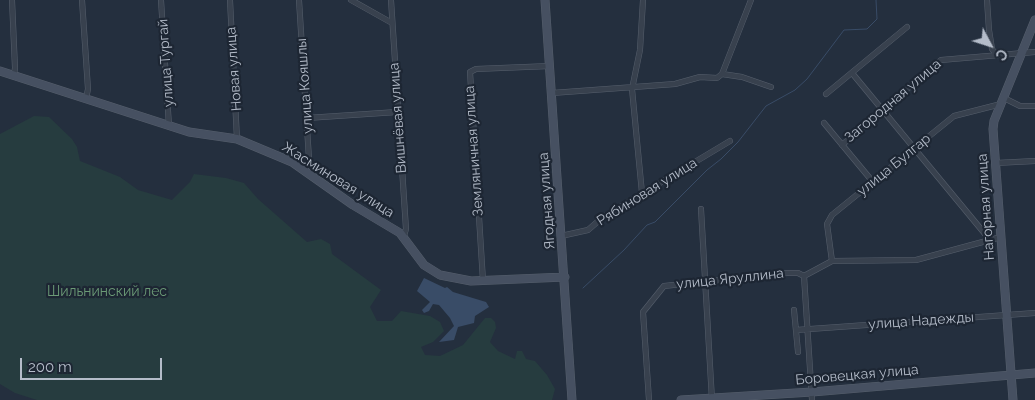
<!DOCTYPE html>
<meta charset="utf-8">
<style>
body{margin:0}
#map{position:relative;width:1035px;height:400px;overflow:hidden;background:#242f3e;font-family:Raleway,sans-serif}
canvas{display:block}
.north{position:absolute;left:965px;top:20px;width:50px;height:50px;-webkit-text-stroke:4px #1d2633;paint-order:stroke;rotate:130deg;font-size:14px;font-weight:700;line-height:20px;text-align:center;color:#b4bcc9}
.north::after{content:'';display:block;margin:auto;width:18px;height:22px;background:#b4bcc9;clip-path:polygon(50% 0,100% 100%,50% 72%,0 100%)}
.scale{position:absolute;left:20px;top:358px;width:142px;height:22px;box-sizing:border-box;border:2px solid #b4bcc9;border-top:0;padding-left:6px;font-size:15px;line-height:18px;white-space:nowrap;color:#b4bcc9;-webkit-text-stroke:4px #1d2633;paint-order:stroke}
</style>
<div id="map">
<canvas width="1035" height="400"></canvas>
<div class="north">С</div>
<div class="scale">200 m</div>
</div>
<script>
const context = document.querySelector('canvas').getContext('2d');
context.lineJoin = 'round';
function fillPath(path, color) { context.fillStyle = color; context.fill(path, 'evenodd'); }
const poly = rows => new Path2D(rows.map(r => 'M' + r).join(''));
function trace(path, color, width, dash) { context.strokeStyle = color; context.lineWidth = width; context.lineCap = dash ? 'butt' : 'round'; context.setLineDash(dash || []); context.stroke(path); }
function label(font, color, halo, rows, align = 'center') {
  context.font = font + ' Raleway,sans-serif'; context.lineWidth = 4.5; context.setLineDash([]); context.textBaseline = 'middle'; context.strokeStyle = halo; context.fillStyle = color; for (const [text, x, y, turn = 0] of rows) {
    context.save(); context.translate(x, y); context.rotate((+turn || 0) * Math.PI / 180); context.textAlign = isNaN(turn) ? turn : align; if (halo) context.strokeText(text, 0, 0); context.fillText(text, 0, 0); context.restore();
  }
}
const green = poly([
 [34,116,49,117,72,139,77,147,80,161,120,177,138,190,172,200,190,182,194,174,226,178,244,183,258,199,307,242,321,239,330,244,332,254,381,290,370,307,377,321,392,321,401,311,430,316,440,322,444,331,433,342,421,347,425,355,440,356,463,345,485,318,491,318,495,322,496,328,490,342,498,351,515,359,517,351,522,351,526,359,535,361,547,375,555,389,552,400,37,400,15,393,0,384,0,134]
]);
const water = poly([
 [424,278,445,288,447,287,453,292,486,302,489,307,475,316,474,323,458,327,454,340,439,342,454,326,450,318,439,305,433,304,429,311,424,313,422,310,430,302,417,291]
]);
const stream = poly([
 [583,288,624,250,647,225,655,222,707,170,721,159,738,142,766,106,795,90,807,79,844,30,867,29,877,19,876,0]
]);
const street = poly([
 [12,0,15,68,14,75],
 [82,0,88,89,86,99],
 [161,0,169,126],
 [230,0,237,139],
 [299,0,309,159,304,170],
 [351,0,392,23],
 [391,0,406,229,404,236],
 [987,0,989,30,992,49,996,54],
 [852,73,990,240],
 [722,74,751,0],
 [722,74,742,77,771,87],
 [552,93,675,84,700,77,717,78,722,74],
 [826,94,907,27],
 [1004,98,1020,106,1035,106],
 [307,118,397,112],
 [824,123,873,182],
 [842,145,941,60,1035,52],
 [996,163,1035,161],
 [642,193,632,89,640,50,643,0],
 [701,209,712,400],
 [561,236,588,230,603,217,730,141],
 [832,261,827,224,832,215,954,116,1001,104],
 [804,276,812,400],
 [483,281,470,72,476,69,550,66],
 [794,310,798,352],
 [796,330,1035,313],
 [649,400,643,312,664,286,787,273,798,273,804,276,832,261,916,260,1001,237]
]);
const secondary = poly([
 [545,0,572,400],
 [0,71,189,132,237,139,292,162,353,205,400,233,424,265,440,275,471,281,565,277],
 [681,400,812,392,1035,373],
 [1013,400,993,129,994,121,1035,20]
]);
const streetNames = [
 ["улица Тургай",166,63,-94],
 ["Новая улица",234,69,-94],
 ["улица Кояшлы",305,86,-94],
 ["Загородная улица",893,101,-40],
 ["Вишнёвая улица",398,118,-94],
 ["Земляничная улица",474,151,-94],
 ["улица Булгар",894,165,-39],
 ["Жасминовая улица",338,180,32],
 ["Рябиновая улица",647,192,-32],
 ["Ягодная улица",547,201,-94],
 ["Нагорная улица",986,207,-94],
 ["улица Яруллина",730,279,-6],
 ["улица Надежды",921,321,-4],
 ["Боровецкая улица",857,375,-5]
];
const parkNames = [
 ["Шильнинский лес",107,292]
];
fillPath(green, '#263c3f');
fillPath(water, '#394c67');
trace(stream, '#394c67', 1);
trace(street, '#565f6c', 6);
trace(secondary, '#565f6c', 9);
trace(street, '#38414e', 5);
trace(secondary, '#465061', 8);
label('14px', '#b4bcc9', '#1d2633', streetNames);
label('14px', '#6b9a76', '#1d2633', parkNames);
</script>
